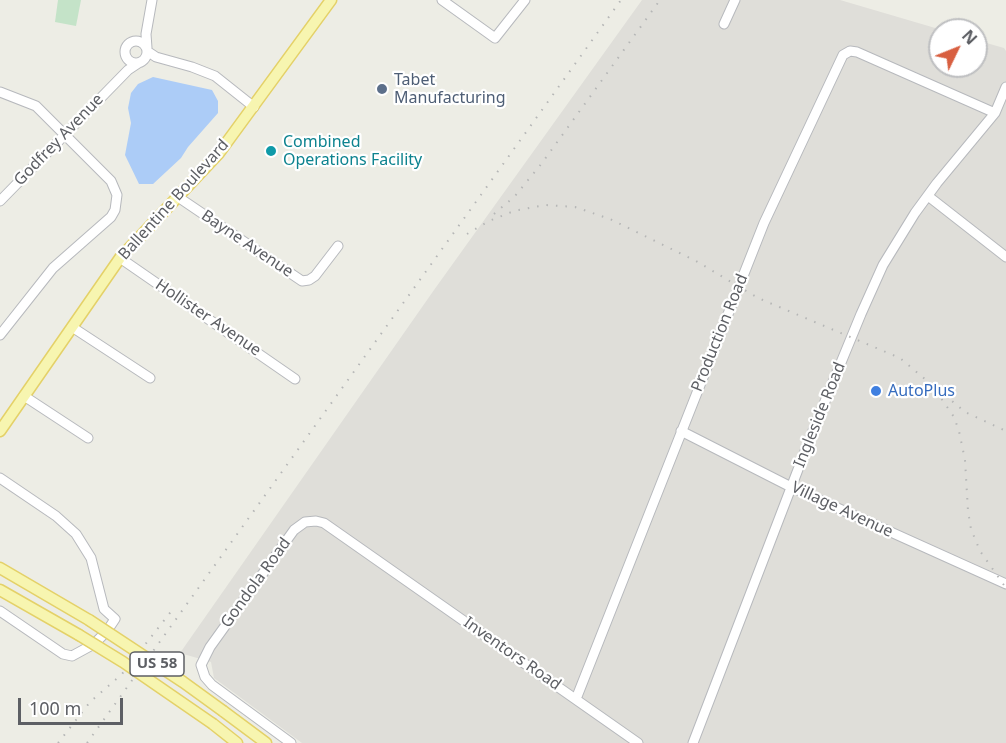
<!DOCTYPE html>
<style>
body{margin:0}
#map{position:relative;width:1006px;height:743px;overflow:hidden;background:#edede5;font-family:"Noto Sans",sans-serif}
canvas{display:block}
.north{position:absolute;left:928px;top:18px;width:60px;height:60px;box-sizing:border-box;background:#fff;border:2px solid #bebfc1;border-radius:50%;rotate:47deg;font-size:16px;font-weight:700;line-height:24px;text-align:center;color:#5d5f64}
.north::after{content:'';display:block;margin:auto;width:21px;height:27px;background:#d85f40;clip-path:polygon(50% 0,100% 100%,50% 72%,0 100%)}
.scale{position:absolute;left:18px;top:698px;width:105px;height:27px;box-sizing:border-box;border:3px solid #5d5f64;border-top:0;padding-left:8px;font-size:18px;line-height:21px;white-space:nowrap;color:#5d5f64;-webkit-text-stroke:4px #fff;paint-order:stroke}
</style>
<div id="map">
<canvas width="1006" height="743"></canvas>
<div class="north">N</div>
<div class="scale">100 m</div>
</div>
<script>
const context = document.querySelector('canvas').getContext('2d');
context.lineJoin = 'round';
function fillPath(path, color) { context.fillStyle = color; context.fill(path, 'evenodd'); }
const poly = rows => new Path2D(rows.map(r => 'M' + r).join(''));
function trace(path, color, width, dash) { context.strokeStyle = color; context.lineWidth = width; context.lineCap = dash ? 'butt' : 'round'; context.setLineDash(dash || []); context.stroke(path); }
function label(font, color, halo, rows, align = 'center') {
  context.font = font + ' "Noto Sans",sans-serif'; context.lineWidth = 4.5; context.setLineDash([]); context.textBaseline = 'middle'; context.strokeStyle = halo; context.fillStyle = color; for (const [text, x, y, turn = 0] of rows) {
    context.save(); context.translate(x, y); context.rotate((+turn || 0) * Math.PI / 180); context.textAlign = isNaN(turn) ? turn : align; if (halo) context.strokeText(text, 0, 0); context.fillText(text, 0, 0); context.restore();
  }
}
const industrial = poly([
 [642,0,840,0,942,30,940,30,940,66,976,66,976,40,1004,48,1006,51,1006,743,302,743,214,678,211,662,180,653,434,290]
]);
const green = poly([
 [58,0,81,0,76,26,55,22]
]);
const water = poly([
 [153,77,212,90,218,101,218,113,188,147,181,158,153,184,139,184,125,155,131,123,128,108,131,93,138,84]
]);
const minor = poly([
 [442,0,495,38,525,0],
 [724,24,735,0],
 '125 52a11 11 0 1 1 22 0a11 11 0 1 1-22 0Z',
 [147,48,146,34,152,0],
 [147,51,156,57,192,67,215,76,254,107],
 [0,92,36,106,111,181,117,195,115,210,111,217,53,268,0,335],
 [928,196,1006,257],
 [178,197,302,281,309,280,315,276,338,246],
 [0,201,128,70,140,62],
 [120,258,295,379],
 [72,327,150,378],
 [24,396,88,438],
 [681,431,791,487,1006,584],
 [0,478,56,516,76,534,91,558,104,609,115,619,107,631,94,644,72,656,63,654,0,611],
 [576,699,764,223,843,55,850,51,857,52,995,113],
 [291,743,212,685,205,677,201,665,210,647,294,530,305,522,316,521,324,523,638,743],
 [693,743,812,433,861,314,883,265,915,213,937,183,995,113,1006,87]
]);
const major = poly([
 [0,431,120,258,219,153,331,0],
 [0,568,89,620],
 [0,590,79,635],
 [223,711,266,743],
 [213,724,237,743]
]);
const rail = poly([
 [494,214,515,196,542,163,660,0],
 [467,234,489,221,514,211,545,205,575,207,610,219,696,261,758,298,900,358,932,385,954,417,959,431,965,460,968,511,971,529,980,551,1006,588],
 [945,395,965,412,1006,431],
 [58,743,90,702,122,674,173,609],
 [87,743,621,0]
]);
const majorBridge = poly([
 [89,620,183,682,223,711],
 [79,635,123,662,213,724]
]);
const markers = [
 [382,89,6,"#5c6f8a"],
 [271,151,6,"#0f9aa8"],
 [876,391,6,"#3f7fe0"]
];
const shields = [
 [157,664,54]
];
const shieldNames = [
 ["US 58",157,664]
];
const serviceNames = [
 ["Tabet",394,80],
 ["Manufacturing",394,98]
];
const streetNames = [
 ["Godfrey Avenue",59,140,-46],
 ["Ballentine Boulevard",174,200,-48],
 ["Bayne Avenue",247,244,34],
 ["Hollister Avenue",208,318,34],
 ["Production Road",720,333,-68],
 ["Ingleside Road",820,415,-68],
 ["Village Avenue",842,510,25],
 ["Gondola Road",256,583,-54],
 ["Inventors Road",512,654,35]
];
const cultureNames = [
 ["Combined",283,142],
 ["Operations Facility",283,160]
];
const shopNames = [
 ["AutoPlus",888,391]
];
fillPath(industrial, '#dfded9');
fillPath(green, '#c4e3c8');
fillPath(water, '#acccf7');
trace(minor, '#b7b9bd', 11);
trace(major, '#e4d168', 13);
trace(minor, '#fff', 9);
trace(major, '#f7f5b0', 10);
trace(rail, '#b5b6b6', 2, [1.5, 8]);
trace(majorBridge, '#e4d168', 13, []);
trace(majorBridge, '#f7f5b0', 10);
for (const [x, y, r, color] of markers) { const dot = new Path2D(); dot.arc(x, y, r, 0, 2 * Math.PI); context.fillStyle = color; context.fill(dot); trace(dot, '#fff', 2); }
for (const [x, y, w] of shields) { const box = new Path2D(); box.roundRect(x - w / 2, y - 12, w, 24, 4.5); context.fillStyle = '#fff'; context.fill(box); trace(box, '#5d5f64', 1.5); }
label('bold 15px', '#5d5f64', null, shieldNames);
label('16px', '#4e5e75', '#fff', serviceNames, 'left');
label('16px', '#5d5f64', '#fff', streetNames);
label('16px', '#0d838f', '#fff', cultureNames, 'left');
label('16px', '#366cbe', '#fff', shopNames, 'left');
</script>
